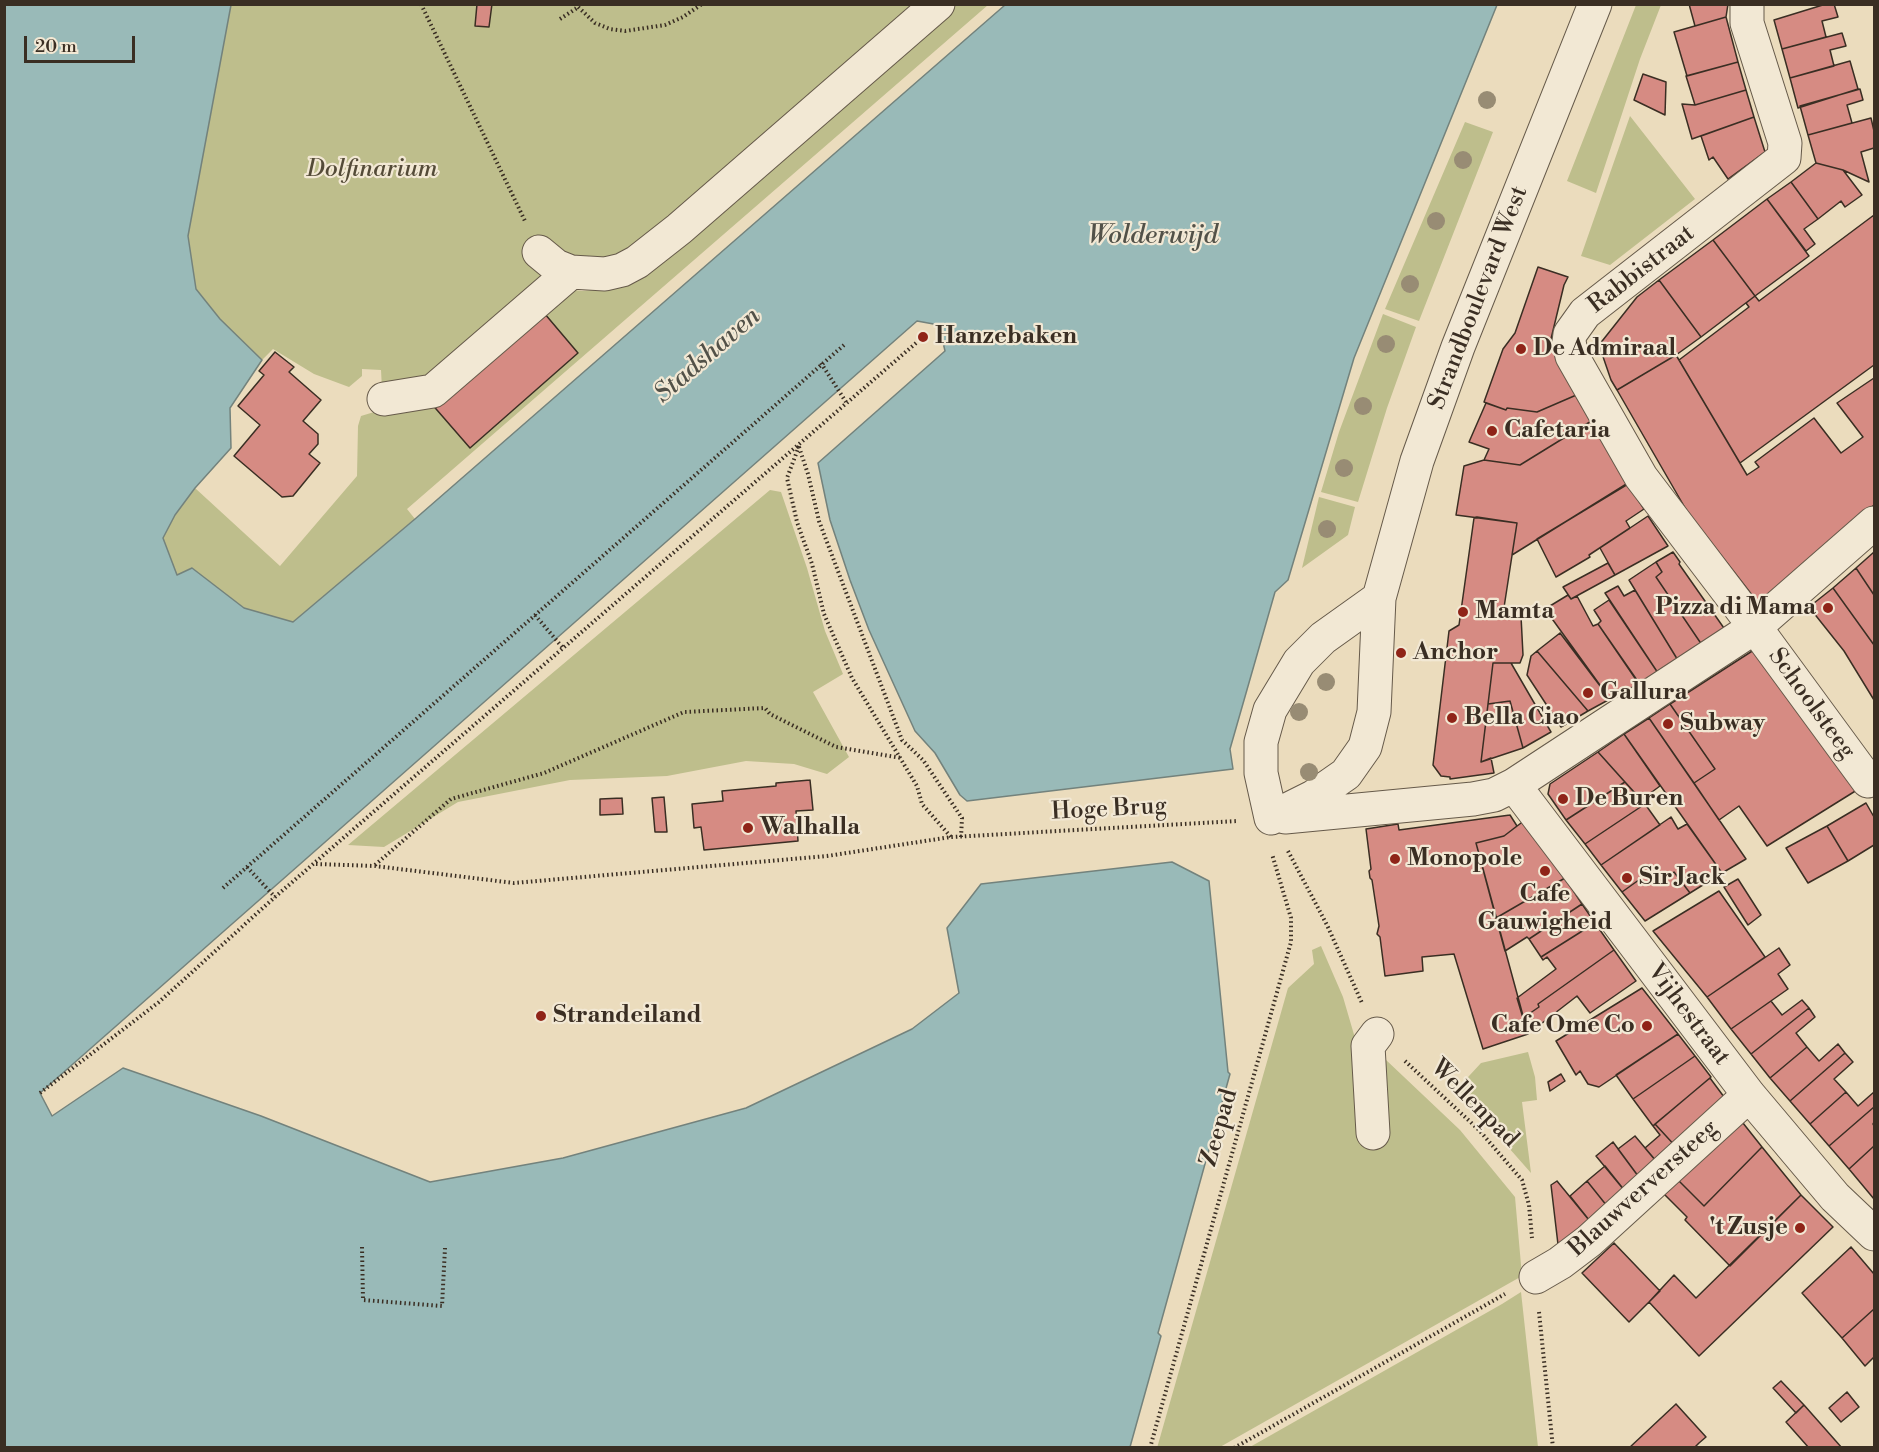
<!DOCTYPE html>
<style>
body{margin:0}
#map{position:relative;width:1879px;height:1452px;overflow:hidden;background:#ebdcbd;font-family:"Libre Bodoni",serif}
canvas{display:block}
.frame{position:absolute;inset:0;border:6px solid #3a2e23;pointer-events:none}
.scale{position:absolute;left:24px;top:36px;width:111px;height:27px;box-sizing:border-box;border:3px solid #3a2e23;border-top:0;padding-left:8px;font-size:18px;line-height:21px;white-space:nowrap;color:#3a2e23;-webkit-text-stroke:4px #f2e8d4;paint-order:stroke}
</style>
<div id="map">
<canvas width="1879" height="1452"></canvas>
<div class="frame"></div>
<div class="scale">20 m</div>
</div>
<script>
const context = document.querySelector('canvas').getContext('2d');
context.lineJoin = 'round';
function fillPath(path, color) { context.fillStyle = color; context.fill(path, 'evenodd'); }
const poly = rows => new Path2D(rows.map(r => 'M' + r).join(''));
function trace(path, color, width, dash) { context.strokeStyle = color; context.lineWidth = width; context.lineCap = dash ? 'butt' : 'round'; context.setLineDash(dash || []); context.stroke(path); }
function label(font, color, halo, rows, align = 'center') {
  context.font = font + ' "Libre Bodoni",serif'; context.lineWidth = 4.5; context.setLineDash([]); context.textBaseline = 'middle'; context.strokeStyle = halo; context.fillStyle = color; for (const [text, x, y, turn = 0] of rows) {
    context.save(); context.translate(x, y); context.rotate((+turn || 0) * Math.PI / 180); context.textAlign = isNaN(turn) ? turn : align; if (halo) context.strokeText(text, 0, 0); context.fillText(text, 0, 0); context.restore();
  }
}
const green = poly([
 [231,5,925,5,638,251,545,274,431,379,382,389,381,370,362,369,362,376,349,387,314,374,273,349,262,360,220,319,196,289,188,236],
 [953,5,988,5,407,509,415,519,293,622,244,608,192,568,177,576,163,538,175,515,195,488,280,566,357,476,358,426,361,416,384,409,558,288,582,291,606,289],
 [1636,5,1661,5,1640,59,1596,193,1567,181],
 [1630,116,1695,199,1610,265,1581,256],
 [1465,122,1493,132,1419,321,1385,309],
 [1383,314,1416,327,1387,408,1358,502,1321,492,1339,432],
 [770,490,781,492,807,568,825,631,843,674,813,692,849,757,827,774,794,764,746,761,667,776,570,780,458,802,384,847,348,845],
 [1319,497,1355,507,1348,535,1302,568],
 [1321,946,1343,997,1355,1038,1385,1059,1460,1130,1515,1197,1522,1276,1220,1447,1157,1448,1288,988,1314,964,1312,950],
 [1528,1052,1535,1077,1537,1100,1522,1102,1531,1173,1457,1089,1481,1063],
 [1521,1292,1538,1447,1250,1447,1502,1304]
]);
const water = poly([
 [5,4,231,5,188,236,196,289,220,319,262,360,230,408,231,448,195,488,175,515,163,538,177,575,192,568,244,608,293,622,415,519,1005,5,1497,5,1354,358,1288,580,1275,592,1230,749,1233,769,967,801,960,795,935,753,915,731,869,630,850,580,830,520,818,463,945,351,939,325,917,321,40,1093,52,1116,123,1068,261,1116,430,1182,563,1158,746,1108,912,1029,959,993,947,928,981,884,1172,862,1209,881,1228,1072,1230,1074,1158,1333,1161,1336,1130,1447,5,1447,5,4]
]);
const building = poly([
 [477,4,492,4,489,27,475,26,477,4],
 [1689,4,1728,4,1726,17,1695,26,1689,4],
 [1826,4,1834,4,1838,17,1822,21,1826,37,1782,49,1774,20,1826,4],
 [1726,17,1738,62,1687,76,1674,32,1726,17],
 [1842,33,1846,46,1830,50,1834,66,1790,78,1782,49,1842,33],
 [1850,61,1858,89,1798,108,1790,78,1850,61],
 [1738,62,1746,90,1695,105,1686,76,1738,62],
 [1643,74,1666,82,1665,115,1634,100,1643,74],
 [1860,89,1863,100,1847,105,1852,123,1808,135,1800,106,1860,89],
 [1746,90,1754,117,1692,139,1682,104,1695,105,1746,90],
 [1754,117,1765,152,1728,179,1713,157,1709,160,1701,136,1754,117],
 [1871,118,1874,131,1874,148,1861,152,1869,182,1843,170,1816,163,1808,135,1871,118],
 [1816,163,1843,170,1862,195,1845,207,1841,201,1818,219,1791,182,1816,163],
 [1791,182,1818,219,1804,229,1815,244,1806,251,1767,199,1791,182],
 [1767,199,1809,256,1755,296,1713,240,1767,199],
 [1874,215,1874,365,1740,463,1679,360,1749,307,1746,303,1755,296,1759,301,1874,215],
 [1713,240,1755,296,1701,337,1659,280,1713,240],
 [1538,267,1568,277,1564,285,1550,343,1563,342,1581,393,1537,412,1507,408,1506,410,1484,402,1503,349,1515,333,1538,267],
 [1659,280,1701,337,1676,355,1617,390,1611,380,1599,345,1637,297,1659,280],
 [539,307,578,353,470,448,430,402,539,307],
 [275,352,294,367,289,372,321,400,303,421,318,434,318,444,309,454,320,463,293,496,282,497,234,456,260,425,238,406,264,375,259,371,275,352],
 [1676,355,1747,475,1759,467,1755,462,1814,418,1841,453,1863,437,1837,403,1874,378,1874,505,1800,573,1759,604,1688,513,1617,390,1676,355],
 [1581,393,1593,420,1520,465,1484,460,1489,449,1469,442,1486,403,1506,410,1507,408,1537,412,1581,393],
 [1593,420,1628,483,1512,555,1517,523,1456,515,1464,466,1484,460,1520,465,1593,420],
 [1628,484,1644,509,1626,521,1630,528,1589,555,1590,557,1556,577,1537,539,1628,484],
 [1648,516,1668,546,1615,575,1600,548,1648,516],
 [1477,517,1517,523,1503,614,1521,616,1523,655,1520,663,1493,663,1481,762,1491,758,1494,773,1450,779,1450,777,1441,776,1433,765,1449,631,1459,625,1474,518,1477,517],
 [1673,552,1680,562,1679,564,1726,631,1702,645,1656,577,1662,572,1656,562,1673,552],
 [1874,552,1874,595,1856,568,1874,552],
 [1656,562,1662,572,1656,577,1702,645,1679,662,1629,580,1656,562],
 [1608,563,1615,575,1571,599,1563,587,1608,563],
 [1856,568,1874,595,1874,645,1833,588,1856,568],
 [1618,586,1624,596,1635,590,1679,662,1658,673,1605,593,1618,586],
 [1833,588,1874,645,1874,700,1844,651,1809,607,1833,588],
 [1568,595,1571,599,1577,596,1593,626,1598,624,1639,684,1610,699,1545,609,1568,595],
 [1609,600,1658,673,1639,683,1598,624,1601,621,1594,610,1609,600],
 [1560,633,1610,699,1588,711,1537,651,1560,633],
 [1760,646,1857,790,1767,846,1739,806,1719,820,1694,783,1715,769,1670,704,1760,646],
 [1537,651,1588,711,1561,727,1527,675,1531,656,1537,651],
 [1493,663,1511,663,1551,732,1523,748,1510,701,1488,704,1493,663],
 [1510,701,1523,748,1481,762,1488,704,1510,701],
 [1670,704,1715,769,1694,783,1649,718,1670,704],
 [1649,718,1746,859,1722,873,1624,734,1649,718],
 [1624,734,1660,786,1641,800,1598,752,1624,734],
 [1598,752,1625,782,1566,820,1548,794,1550,784,1598,752],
 [810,780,813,810,796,811,798,841,704,850,701,827,694,828,692,804,723,801,722,791,776,786,776,783,810,780],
 [1625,782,1645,804,1585,844,1566,820,1625,782],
 [664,797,667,832,655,832,652,798,664,797],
 [622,798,623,814,600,815,600,799,622,798],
 [1866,803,1874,817,1874,845,1848,861,1827,826,1866,803],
 [1645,804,1660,825,1601,865,1585,844,1645,804],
 [1510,815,1517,826,1504,836,1476,843,1528,1034,1483,1049,1454,954,1422,957,1423,971,1385,976,1380,937,1377,934,1379,926,1372,880,1370,878,1369,871,1371,869,1366,829,1398,824,1399,830,1510,815],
 [1671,817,1678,829,1687,824,1722,873,1690,893,1674,872,1659,883,1650,872,1622,892,1601,865,1671,817],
 [1525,820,1565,878,1496,918,1476,843,1504,836,1525,820],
 [1827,826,1848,861,1808,883,1786,848,1827,826],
 [1650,872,1659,883,1674,872,1690,893,1645,921,1622,892,1650,872],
 [1565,878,1582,904,1529,939,1527,937,1505,951,1496,918,1565,878],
 [1738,879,1761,915,1748,925,1724,887,1738,879],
 [1719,891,1765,957,1707,997,1653,931,1719,891],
 [1582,904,1595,923,1541,957,1529,939,1582,904],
 [1595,923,1614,950,1538,1004,1539,1007,1523,1018,1517,998,1556,969,1547,957,1543,960,1541,957,1595,923],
 [1779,948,1790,965,1778,974,1788,989,1731,1029,1707,997,1779,948],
 [1614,950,1636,981,1590,1013,1577,996,1528,1034,1523,1018,1539,1007,1538,1004,1614,950],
 [1642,988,1678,1034,1599,1087,1588,1084,1580,1071,1576,1075,1556,1041,1642,988],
 [1802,1000,1809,1008,1751,1054,1731,1029,1771,1001,1782,1015,1802,1000],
 [1809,1008,1815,1017,1796,1033,1807,1047,1770,1078,1751,1054,1809,1008],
 [1678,1034,1695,1056,1633,1099,1616,1075,1678,1034],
 [1838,1044,1845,1053,1790,1101,1770,1078,1807,1047,1819,1061,1838,1044],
 [1845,1053,1853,1062,1834,1079,1846,1092,1810,1124,1790,1101,1845,1053],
 [1695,1056,1711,1077,1653,1126,1633,1099,1695,1056],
 [1561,1074,1565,1081,1550,1091,1548,1082,1561,1074],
 [1710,1078,1727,1101,1678,1149,1655,1124,1710,1078],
 [1846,1092,1858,1106,1874,1092,1874,1107,1829,1146,1810,1124,1846,1092],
 [1874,1107,1874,1122,1873,1124,1874,1126,1874,1146,1849,1169,1829,1146,1874,1107],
 [1739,1118,1762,1147,1704,1206,1678,1180,1739,1118],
 [1655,1124,1678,1149,1661,1167,1645,1148,1660,1135,1653,1126,1655,1124],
 [1635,1136,1662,1168,1644,1184,1618,1149,1635,1136],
 [1613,1142,1644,1184,1629,1196,1596,1156,1613,1142],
 [1874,1146,1874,1199,1849,1169,1874,1146],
 [1762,1147,1801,1195,1730,1266,1685,1220,1687,1217,1663,1193,1677,1179,1704,1206,1762,1147],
 [1605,1166,1629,1196,1611,1211,1587,1181,1605,1166],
 [1557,1181,1593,1225,1559,1253,1551,1185,1557,1181],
 [1587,1181,1611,1211,1593,1225,1570,1196,1587,1181],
 [1801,1195,1833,1227,1699,1356,1649,1302,1674,1275,1696,1298,1801,1195],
 [1614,1243,1660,1291,1629,1322,1582,1273,1614,1243],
 [1851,1247,1874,1274,1874,1309,1842,1338,1802,1293,1851,1247],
 [1874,1309,1874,1357,1865,1366,1842,1338,1874,1309],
 [1781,1381,1804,1405,1796,1413,1773,1388,1781,1381],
 [1847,1392,1859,1407,1841,1422,1829,1408,1847,1392],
 [1676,1404,1706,1437,1699,1443,1694,1448,1629,1448,1676,1404],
 [1804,1405,1842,1448,1809,1448,1786,1422,1804,1405]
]);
const path = poly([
 [421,4,525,221],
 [575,4,595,23,610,29,625,31,665,25,683,17,702,4],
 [560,19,577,8],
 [821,363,846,402],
 [799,446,787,478,797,522,812,564,824,614,852,678,917,786,922,804,951,837],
 [799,447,808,474,819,521,902,740,923,760,962,818,961,837],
 [535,615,563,648],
 [1288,851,1327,925,1362,1003],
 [316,864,375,866,514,883,827,856,951,837,1237,821],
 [375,865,451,799,544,773,684,712,765,708,770,714,836,747,901,758],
 [247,867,275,897],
 [223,888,844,345],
 [1405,1061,1479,1130,1522,1180,1529,1205,1532,1238],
 [40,1093,159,1002,275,897,923,337],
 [362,1247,363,1300,442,1306,445,1248],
 [1539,1312,1553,1448],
 [1150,1448,1291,942,1291,918,1272,854],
 [1234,1448,1505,1294]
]);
const minor = poly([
 [1747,4,1747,23,1785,143,1784,158,1585,313,1570,334,1569,342,1572,356,1641,477,1755,627,1868,781],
 [539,252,556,266,571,272],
 [384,399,433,391,571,272,605,274,622,270,637,262,679,229,938,4],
 [1514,785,1749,1095,1835,1197,1874,1234],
 [1285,817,1473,799,1494,795,1514,785,1755,627,1874,523],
 [1271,818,1313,797,1346,774,1365,747,1374,712,1379,598,1417,461,1458,347,1595,4],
 [1271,818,1261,773,1261,742,1270,710,1299,662,1323,638,1379,598],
 [1373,1133,1368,1046,1377,1034],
 [1536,1277,1560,1263,1589,1241,1749,1095]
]);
const trees = [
 [1487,100],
 [1463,160],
 [1436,221],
 [1410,284],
 [1386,344],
 [1363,406],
 [1344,468],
 [1327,529],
 [1326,682],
 [1299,712],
 [1309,772]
];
const markers = [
 [923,337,6,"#8f2418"],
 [1521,349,6,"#8f2418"],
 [1492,431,6,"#8f2418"],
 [1828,608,6,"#8f2418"],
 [1463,612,6,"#8f2418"],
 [1401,653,6,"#8f2418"],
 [1588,693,6,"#8f2418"],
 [1452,718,6,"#8f2418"],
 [1668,724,6,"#8f2418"],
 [1563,799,6,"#8f2418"],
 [748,828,6,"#8f2418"],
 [1395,859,6,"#8f2418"],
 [1545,871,6,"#8f2418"],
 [1627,878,6,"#8f2418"],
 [541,1016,6,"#8f2418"],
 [1647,1026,6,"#8f2418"],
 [1800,1228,6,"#8f2418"]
];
const parkNames = [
 ["Dolfinarium",372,170]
];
const streetNames = [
 ["Rabbistraat",1642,270,-38],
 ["Strandboulevard West",1479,298,-69],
 ["Schoolsteeg",1811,704,54],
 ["Hoge Brug",1109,810,-3],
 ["Vijhestraat",1688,1015,53],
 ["Wellenpad",1474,1104,45],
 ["Zeepad",1220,1128,-74],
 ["Blauwverversteeg",1644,1189,-42]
];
const poiNames = [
 ["Hanzebaken",935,337],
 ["De Admiraal",1533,349],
 ["Cafetaria",1504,431],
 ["Pizza di Mama",1816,608,"right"],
 ["Mamta",1475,612],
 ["Anchor",1413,653],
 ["Gallura",1600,693],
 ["Bella Ciao",1464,718],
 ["Subway",1680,724],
 ["De Buren",1575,799],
 ["Walhalla",760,828],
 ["Monopole",1407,859],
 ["Sir Jack",1639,878],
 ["Cafe",1545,895,"center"],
 ["Gauwigheid",1545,923,"center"],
 ["Strandeiland",553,1016],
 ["Cafe Ome Co",1635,1026,"right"],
 ["'t Zusje",1788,1228,"right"]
];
const waterNames = [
 ["Wolderwijd",1153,237],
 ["Stadshaven",708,356,-41]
];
fillPath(green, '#bebe8c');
fillPath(water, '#99bab8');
trace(water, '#73827c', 1.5);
fillPath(building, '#d68b83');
trace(building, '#3a2e23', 1.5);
trace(minor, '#665a4a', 35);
trace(path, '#3a2e23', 4, [1.5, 3]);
trace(minor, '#f2e8d4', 33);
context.fillStyle = '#988c74';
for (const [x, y] of trees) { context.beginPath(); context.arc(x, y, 9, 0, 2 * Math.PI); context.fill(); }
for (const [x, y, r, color] of markers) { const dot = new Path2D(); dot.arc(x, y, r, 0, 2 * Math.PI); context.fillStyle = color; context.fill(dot); trace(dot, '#f2e8d4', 2); }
label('italic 24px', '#544b38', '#f2e8d4', parkNames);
label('24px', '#3a2e23', '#f2e8d4', streetNames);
label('bold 24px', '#3a2e23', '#f2e8d4', poiNames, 'left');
label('italic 26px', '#525148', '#f2e8d4', waterNames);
</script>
